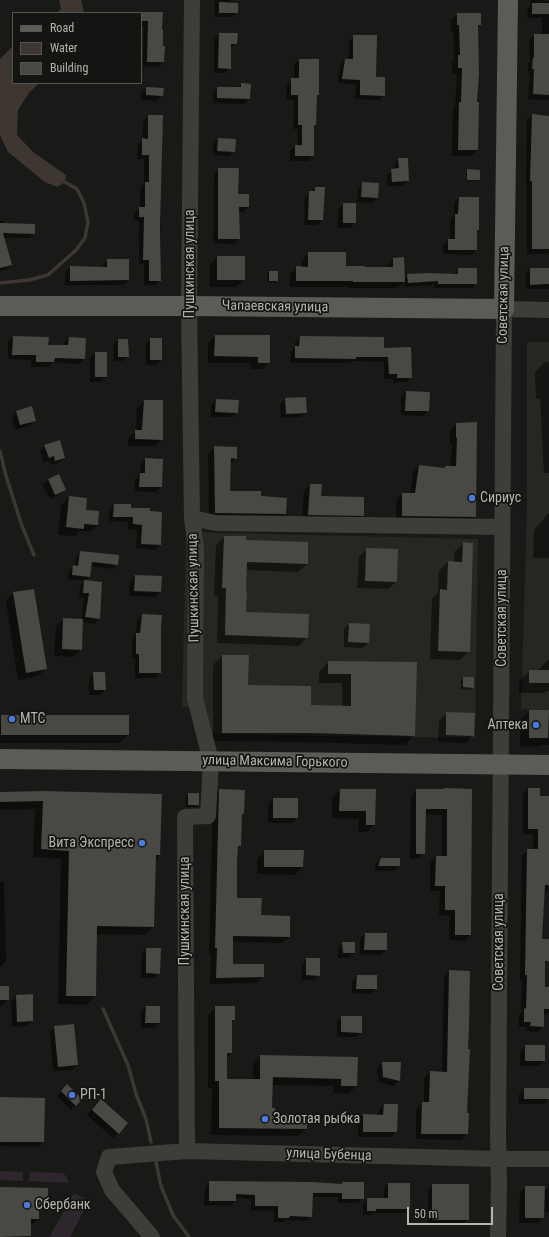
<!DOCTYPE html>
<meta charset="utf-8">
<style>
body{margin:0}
#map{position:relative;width:549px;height:1237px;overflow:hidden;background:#191917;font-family:"Roboto Condensed",sans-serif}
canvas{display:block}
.legend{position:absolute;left:12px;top:12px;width:130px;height:72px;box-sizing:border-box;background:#141412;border:1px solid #55544f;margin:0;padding:5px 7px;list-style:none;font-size:12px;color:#b7b4ab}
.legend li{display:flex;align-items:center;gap:8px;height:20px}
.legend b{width:20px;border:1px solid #55544f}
.scale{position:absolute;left:407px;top:1207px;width:86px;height:18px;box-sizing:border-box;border:2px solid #b7b4ab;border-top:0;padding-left:5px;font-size:12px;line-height:14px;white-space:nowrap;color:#b7b4ab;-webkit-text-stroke:3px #141412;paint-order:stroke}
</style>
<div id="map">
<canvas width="549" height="1237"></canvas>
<ul class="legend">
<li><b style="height:5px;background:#5c5b55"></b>Road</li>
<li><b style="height:11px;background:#3e3731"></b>Water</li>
<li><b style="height:11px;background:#494844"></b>Building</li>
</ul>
<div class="scale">50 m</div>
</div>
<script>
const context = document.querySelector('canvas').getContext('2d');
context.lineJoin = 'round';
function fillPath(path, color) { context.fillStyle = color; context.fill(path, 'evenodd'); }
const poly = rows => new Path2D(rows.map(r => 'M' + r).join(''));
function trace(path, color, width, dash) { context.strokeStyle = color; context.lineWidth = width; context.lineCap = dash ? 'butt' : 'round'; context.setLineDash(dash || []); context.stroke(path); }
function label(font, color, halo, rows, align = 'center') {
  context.font = font + ' "Roboto Condensed",sans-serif'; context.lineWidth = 3.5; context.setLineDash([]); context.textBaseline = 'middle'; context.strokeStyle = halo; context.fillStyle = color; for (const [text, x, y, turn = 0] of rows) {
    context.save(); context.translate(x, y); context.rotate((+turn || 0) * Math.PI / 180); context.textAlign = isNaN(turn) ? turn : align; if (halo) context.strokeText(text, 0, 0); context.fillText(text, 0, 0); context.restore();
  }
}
const built = poly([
 [527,342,549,342,549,738,529,738,529,710,521,709,527,509],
 [186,532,478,539,475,738,203,734,195,707,182,707]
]);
const green = poly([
 [0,1171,23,1172,23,1181,0,1180],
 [30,1172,63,1173,67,1177,68,1183,29,1181],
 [74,1193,89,1201,73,1231,70,1237,49,1237]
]);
const water = poly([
 [59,0,81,0,84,13,57,13,61,9],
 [13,46,13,83,39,83,29,93,18,110,17,135,33,152,66,175,65,182,57,187,45,182,8,152,0,135,0,59]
]);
const shadow = poly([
 [215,0,231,0,231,3,237,13,232,17,215,17],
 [531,0,549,1,549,100,528,99,530,73,528,73,528,63,530,62,529,40,534,35,542,35,542,18,527,18,528,9,530,6],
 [143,13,161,30,163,62,158,67,143,66,144,26,141,26,141,15],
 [458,14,480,24,477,27,476,103,477,150,471,156,452,156,453,109,455,107,457,74,452,74,452,62,454,60,453,31,451,31,451,20],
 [219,34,236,43,230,48,230,68,225,73,214,73,214,39],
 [354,36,384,95,379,100,355,99,356,84,338,83,340,65,345,60,349,60,349,41],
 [299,60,318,60,318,95,315,97,315,125,313,127,313,156,308,161,290,161,290,151,295,146,298,146,297,129,293,129,294,100,286,99,287,84,292,79,294,79,294,65],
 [241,84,249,99,244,104,213,103,213,93,218,88,238,88],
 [146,88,163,89,162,96,157,101,141,100,141,93],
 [532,115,549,137,549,253,547,254,527,254,527,186,526,185,527,120],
 [148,116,162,116,160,280,155,285,144,285,144,264,139,264,139,221,134,221,134,213,140,208,140,188,144,184,144,159,137,159,138,144,143,139,143,121],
 [218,139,234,151,229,156,213,155,213,144],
 [399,159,408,181,403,186,387,186,387,175,392,170,394,170,394,164],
 [219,169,237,195,248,207,243,212,238,212,239,239,234,244,213,243,214,174],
 [468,170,479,179,476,181,466,181,466,173],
 [363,183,378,184,377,198,372,203,357,202,358,188],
 [315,188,322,220,317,225,304,225,305,197],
 [459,198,478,230,476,232,476,250,471,255,443,254,443,245,448,240,450,240,450,220,454,216,454,203],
 [343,204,355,223,350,228,338,228,338,209],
 [0,221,4,221,4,224,34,233,29,238,4,238,11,265,6,270,0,271],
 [309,253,345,267,364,268,387,268,387,265,393,259,404,280,408,275,454,275,458,269,476,284,472,288,434,288,434,285,404,287,404,282,397,288,348,288,348,287,290,287,290,274,297,267,302,267,302,260],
 [217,257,244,279,236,287,210,287,210,265],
 [108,260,128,280,123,285,65,285,65,272,70,267,103,268,103,265],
 [530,269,549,269,549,289,526,289,525,274],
 [269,272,277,280,275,283,267,282,267,274],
 [215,336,269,336,269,363,262,369,251,369,251,363,208,363,208,343],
 [13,337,47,346,64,346,64,343,69,338,84,359,79,364,53,362,48,367,31,367,31,360,8,359,8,342],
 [300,337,383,349,411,378,406,382,393,383,393,379,384,379,384,362,352,361,350,363,290,363,291,352,295,347,295,342],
 [151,339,161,360,156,365,146,365,146,344],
 [118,340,128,356,123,361,114,361,113,345],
 [95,353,106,377,101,382,90,382,90,358],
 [549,362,549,473,544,473,540,399,536,399,535,372,544,363],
 [406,392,428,411,423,416,401,415,401,397],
 [285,399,306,412,301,417,281,418,280,404],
 [216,400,237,412,232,417,211,417,211,405],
 [144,401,162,439,155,446,128,446,128,438,136,431,137,408],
 [17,412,35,420,30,425,15,430,12,417],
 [457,424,475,516,468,523,396,522,396,500,402,494,410,494,413,472,419,466,443,469,445,467,450,467,452,444,450,444,450,430],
 [45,446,64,458,59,463,51,465,49,461,44,463,40,451],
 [215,447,236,458,230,464,229,492,260,497,286,499,285,514,278,520,209,519,208,454],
 [146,459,161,487,156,492,135,491,135,479,140,474,141,464],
 [59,475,65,490,60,494,50,499,43,485,48,480],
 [310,485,320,497,363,515,356,522,302,521,304,491],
 [69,497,97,525,89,532,80,531,75,536,58,535,61,505],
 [114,505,130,509,160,545,155,550,136,548,137,530,128,529,128,522,109,521,109,510],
 [549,513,549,558,533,558,534,530],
 [224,537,245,537,245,541,307,564,298,572,245,570,245,613,307,637,299,646,217,643,218,596,214,596,216,545],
 [463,544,469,651,460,660,430,659,432,599,438,593,439,571,448,562,454,562,454,552],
 [366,549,396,582,388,589,357,588,359,557],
 [80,552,118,556,117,565,112,569,91,566,89,577,85,581,101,583,99,619,94,624,82,622,81,650,73,657,54,656,56,626,64,619,81,620,84,598,79,597,80,586,85,581,68,579,69,570,75,566,76,556],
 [135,576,160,592,155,597,129,596,130,581],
 [14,593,46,669,38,676,18,680,6,601],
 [142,615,160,673,155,678,135,678,135,658,132,658,132,639,136,634,137,620],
 [349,624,368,643,363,648,344,647,344,629],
 [222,656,247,686,310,706,342,707,342,683,319,683,319,672,328,662,416,663,414,735,405,745,301,742,213,741,213,665],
 [548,660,549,660,549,691,546,691,544,693,519,693,519,681,530,671,537,671],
 [94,673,105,690,100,695,89,695,89,678],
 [463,678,473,687,471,690,461,689,461,680],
 [530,711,549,711,549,745,540,745,538,747,520,746,520,720],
 [447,713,473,735,466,743,438,742,439,721],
 [0,716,128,716,128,734,120,743,0,743],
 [528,789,539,797,549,818,548,891,543,895,541,940,548,960,544,964,544,988,549,988,549,1012,547,1014,543,1014,543,1026,538,1032,526,1031,526,1027,519,1027,519,1015,521,1013,522,980,520,980,522,856,527,850,533,850,533,834,523,834,523,794],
 [219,790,244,791,243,814,241,817,240,846,237,848,236,899,260,916,289,917,289,937,282,943,232,942,232,965,263,965,263,977,256,983,210,984,211,954,209,954,213,797],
 [340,790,375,790,374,825,367,832,358,832,359,819,332,818,332,798],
 [417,790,471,790,470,935,464,941,449,940,450,916,439,915,440,891,430,891,430,863,436,857,442,857,442,815,425,814,424,853,418,859,410,859,411,796],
 [43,792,160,855,155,860,153,927,145,935,96,934,95,996,86,1005,58,1004,61,859,33,857,35,809,0,810,0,794],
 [188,794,198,805,195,807,186,807,186,796],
 [273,799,297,799,297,818,292,823,268,823,268,804],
 [265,851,302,867,295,875,257,874,257,859],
 [381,859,399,859,399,866,394,871,374,871,376,864],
 [0,882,4,882,6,961,0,967],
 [365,934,386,934,386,950,381,955,360,954,360,939],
 [343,943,354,953,349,958,338,958,338,948],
 [146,949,159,973,154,978,141,978,141,954],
 [307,959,319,975,314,980,301,980,302,964],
 [450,971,466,1114,467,1134,461,1140,416,1139,416,1109,422,1103,424,1103,424,1078,430,1072,442,1072,444,977],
 [357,976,376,989,371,994,352,993,352,981],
 [0,987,8,999,2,1006,0,1006],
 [16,996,32,996,32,1021,27,1026,12,1027,11,1001],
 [146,1007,159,1023,154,1028,141,1028,141,1012],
 [216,1007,234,1020,231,1022,231,1053,226,1058,226,1080,253,1080,253,1064,261,1056,357,1058,356,1086,349,1094,333,1093,334,1086,272,1085,271,1109,274,1115,306,1129,298,1136,211,1135,212,1088,208,1088,208,1015],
 [342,1017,361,1032,356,1037,337,1037,337,1022],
 [55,1027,77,1065,72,1070,53,1071,50,1032],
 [525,1046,544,1061,539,1066,520,1066,520,1051],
 [382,1063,400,1063,399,1081,394,1086,378,1082,377,1068],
 [67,1086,81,1099,71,1110,57,1096],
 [524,1089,549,1099,544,1104,519,1104,519,1094],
 [0,1098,43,1142,38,1147,0,1146],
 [96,1105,118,1133,113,1138,87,1115],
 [384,1105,397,1105,396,1132,391,1137,358,1137,358,1120,363,1115,379,1116,379,1110],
 [209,1182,342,1185,363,1198,358,1203,338,1203,338,1197,311,1197,311,1216,306,1221,286,1220,284,1222,274,1222,274,1210,251,1211,251,1199,235,1198,235,1201,230,1206,204,1205,205,1187],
 [388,1184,409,1209,405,1213,373,1213,370,1215,363,1215,363,1204,367,1199,384,1199,384,1188],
 [433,1185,468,1219,463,1224,428,1224,428,1189],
 [525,1187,549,1189,549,1212,543,1212,543,1217,538,1223,519,1223,520,1193],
 [0,1188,47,1204,42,1209,38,1209,38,1219,33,1224,30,1224,30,1236,29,1237,0,1237]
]);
const stream = poly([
 [0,283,29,280,48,275,76,250,85,238,88,222,84,203,77,189,63,181],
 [0,451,6,476,22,526,34,555],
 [103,1009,128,1065,136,1094,146,1119,151,1142],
 [156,1162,161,1186,173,1215,189,1237]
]);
const building = poly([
 [219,2,238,3,238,13,219,13],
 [532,3,549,3,549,14,532,14],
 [142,12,163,12,162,29,163,29,163,46,165,46,164,62,147,62,148,21,142,21],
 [457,13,481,13,481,25,478,25,479,74,477,102,479,102,478,150,458,150,459,102,461,102,462,68,458,68,458,55,460,55,459,25,457,25],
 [219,33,238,33,237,44,231,44,231,69,218,68],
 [534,34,549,34,549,95,533,94,534,69,532,69,533,57,534,58],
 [353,35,377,35,376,77,385,77,385,96,360,95,360,80,342,79,345,59,353,59],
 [299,59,319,59,319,95,317,95,316,125,314,125,314,156,295,156,295,145,302,145,302,125,298,125,298,95,291,95,291,78,299,78],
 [241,83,251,84,250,99,217,98,217,87,241,87],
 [146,87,164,88,163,96,146,95],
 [532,114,549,116,549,249,532,249,532,181,530,181],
 [148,115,163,115,160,227,161,281,149,281,149,260,143,260,144,217,139,217,139,207,145,207,145,182,149,182,149,155,142,155,142,138,148,139],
 [218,138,236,139,235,152,217,151],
 [398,158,408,158,409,181,392,182,391,169,399,168],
 [218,168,239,168,238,194,249,194,249,207,239,207,240,239,218,239],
 [467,169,480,170,480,180,467,180],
 [362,182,379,183,378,198,361,197],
 [315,187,325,187,323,220,308,220,309,191,315,191],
 [459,197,479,197,479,230,477,230,477,250,448,250,448,239,455,239,455,214,458,214],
 [343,203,356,203,356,223,343,223],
 [0,223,35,224,35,234,3,233,12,265,0,268],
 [308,252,346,252,346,266,365,266,365,267,393,267,393,258,404,257,405,282,353,282,353,281,296,281,296,266,308,267],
 [217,256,245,256,245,280,217,280],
 [107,259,129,259,129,280,70,281,70,266,107,267],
 [458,268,477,268,477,284,438,284,438,281,408,283,407,274,428,273,458,274],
 [530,268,549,268,549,284,530,285],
 [269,271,278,271,278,281,269,281],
 [215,335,270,335,270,363,258,363,258,357,214,356],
 [13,336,49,337,48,345,68,345,69,337,86,338,85,359,55,358,54,362,36,362,36,355,12,355],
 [300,336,384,337,384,348,411,347,412,378,397,378,397,374,389,374,388,357,356,357,356,359,295,358,295,346,299,346],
 [150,338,162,338,162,360,150,360],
 [118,339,128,339,129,357,118,357],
 [95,352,107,352,107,377,95,377],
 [406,391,430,392,429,411,405,411],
 [306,397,307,413,286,414,285,398],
 [216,399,239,400,238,413,215,412],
 [144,400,163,400,163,440,135,439,135,430,142,430],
 [32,406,36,421,20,425,16,411],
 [477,422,476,517,402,516,402,493,415,493,419,465,445,468,445,466,456,466,457,438,456,438,456,423],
 [60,440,65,458,55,461,54,456,49,458,44,445],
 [214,446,237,447,237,459,231,458,230,491,261,491,261,496,287,498,286,514,215,513],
 [145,458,163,459,162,487,139,487,140,473,145,473],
 [59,474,66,490,55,495,48,479],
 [310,484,322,484,321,496,364,497,364,516,308,515],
 [69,496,87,498,86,510,99,511,98,525,84,524,84,529,66,527],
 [114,504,131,504,131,508,150,508,150,511,162,512,161,545,141,544,142,525,133,524,133,517,113,517],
 [224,536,246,536,246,540,308,542,308,564,247,562,246,591,247,591,246,612,309,614,308,638,225,635,226,588,222,588],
 [463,542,473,543,470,652,438,651,440,589,447,590,448,561,462,562],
 [366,548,398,549,397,582,365,581],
 [80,551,119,555,118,565,92,562,90,577,72,575,73,565,78,566],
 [135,575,162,576,161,592,134,591],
 [84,580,102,582,100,619,85,617,89,593,83,593],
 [34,589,47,669,26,673,13,592],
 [142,614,162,615,161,629,161,673,139,673,139,654,136,654,136,633,140,633],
 [63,618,83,619,82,650,62,649],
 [349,623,370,624,369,643,348,642],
 [222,655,249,655,248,685,311,686,311,705,351,706,351,674,328,674,328,661,417,662,415,736,310,733,222,733],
 [529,670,549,670,549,683,529,683],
 [93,672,105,672,106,690,94,690],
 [463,677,474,677,474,688,463,687],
 [529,710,549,710,548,738,529,738],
 [446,712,475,713,474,736,446,735],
 [1,715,129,715,129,735,1,735],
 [444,788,472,789,471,935,455,935,455,910,445,910,445,886,435,886,436,856,447,856,447,809,426,809,425,854,416,854,416,789,444,789],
 [528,788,540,788,540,796,549,796,549,885,545,885,542,939,549,939,549,961,545,961,545,987,549,987,549,1009,544,1009,544,1027,530,1026,531,1022,524,1022,524,1008,526,1009,527,975,525,975,527,849,538,849,538,829,528,829],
 [219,789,245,790,244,814,242,814,241,846,238,846,237,862,237,898,262,898,261,915,290,916,290,937,233,936,233,964,264,964,264,977,216,978,217,948,215,948],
 [340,789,376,789,375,825,366,825,366,811,339,811],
 [43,791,162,794,160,855,156,855,154,927,97,926,96,996,66,996,69,851,41,849,43,801,0,802,0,792],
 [188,793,199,793,199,805,188,805],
 [273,798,298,798,298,818,273,818],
 [264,850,304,850,303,867,264,867],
 [381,858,400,858,400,866,378,866],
 [365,933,387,933,387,950,364,950],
 [342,942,355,942,355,953,343,953],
 [146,948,161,948,160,974,146,973],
 [306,958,320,958,320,976,306,975],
 [449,970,470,971,469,1027,468,1049,470,1049,467,1113,469,1113,468,1134,421,1134,422,1102,429,1102,430,1071,447,1072],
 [357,975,377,975,377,989,356,989],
 [0,986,9,986,9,1000,0,1000],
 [33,994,33,1021,17,1022,16,995],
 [146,1006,160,1006,160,1023,145,1023],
 [215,1006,235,1006,235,1020,232,1020,232,1053,227,1053,227,1079,260,1079,260,1055,358,1057,357,1086,341,1086,341,1079,273,1077,272,1108,275,1108,275,1114,307,1114,307,1129,219,1128,219,1081,215,1081],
 [341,1016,362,1016,362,1033,341,1032],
 [74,1024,78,1065,58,1067,54,1026],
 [525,1045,545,1045,545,1061,525,1061],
 [382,1062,401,1062,400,1081,383,1077],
 [67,1084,82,1099,76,1106,61,1091],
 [524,1088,549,1088,549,1099,524,1099],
 [0,1097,45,1098,44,1142,0,1142],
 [101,1099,128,1123,119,1134,92,1110],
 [384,1104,398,1104,397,1132,363,1132,363,1114,383,1115],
 [209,1181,313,1182,342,1184,342,1182,364,1182,364,1199,342,1199,342,1193,313,1193,312,1217,290,1216,289,1218,278,1218,278,1206,255,1206,255,1195,236,1194,236,1201,209,1201],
 [388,1183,410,1183,410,1209,376,1209,376,1211,367,1211,367,1198,388,1198],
 [432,1184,469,1184,469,1220,432,1220],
 [525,1186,545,1186,544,1218,525,1218],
 [0,1187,48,1188,48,1205,39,1205,39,1219,31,1219,31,1236,0,1237]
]);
const minor = poly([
 [192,518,216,523,502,527],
 [187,1151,185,817,208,816,211,761,195,698,196,549,192,518,189,306,192,0],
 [152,1237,112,1190,104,1172,109,1157,187,1151,498,1159,549,1159],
 [498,1237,499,1184,498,1136,504,309,549,310]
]);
const major = poly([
 [0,306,189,306,504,309,508,0],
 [0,759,549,765]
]);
const markers = [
 [472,498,4,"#4b79de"],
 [12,719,4,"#4b79de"],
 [536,725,4,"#4b79de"],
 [142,843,4,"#4b79de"],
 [72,1095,4,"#4b79de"],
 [265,1119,4,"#4b79de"],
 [27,1205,4,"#4b79de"]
];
const streetNames = [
 ["Пушкинская улица",190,264,-90],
 ["Советская улица",504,295,-89],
 ["Чапаевская улица",275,307,1],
 ["Пушкинская улица",194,588,-91],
 ["Советская улица",502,618,-90],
 ["улица Максима Горького",275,762,1],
 ["Пушкинская улица",185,911,-90],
 ["Советская улица",499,942,-90],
 ["улица Бубенца",329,1155,2]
];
const poiNames = [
 ["Сириус",480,498],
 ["МТС",20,719],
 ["Аптека",528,725,"right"],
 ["Вита Экспресс",134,843,"right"],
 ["РП-1",80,1095],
 ["Золотая рыбка",273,1119],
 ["Сбербанк",35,1205]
];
fillPath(built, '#262623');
fillPath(green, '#2e262d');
fillPath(water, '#3e3731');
fillPath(shadow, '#0007');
trace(stream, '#3e3731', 3.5);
fillPath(building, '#494844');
trace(minor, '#3e3d39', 16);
trace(major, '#5c5b55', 20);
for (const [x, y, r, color] of markers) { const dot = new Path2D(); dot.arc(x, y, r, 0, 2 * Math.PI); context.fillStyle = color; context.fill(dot); trace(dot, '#141412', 1.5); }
label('14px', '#b7b4ab', '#141412', streetNames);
label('14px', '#b7b4ab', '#141412', poiNames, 'left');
</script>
